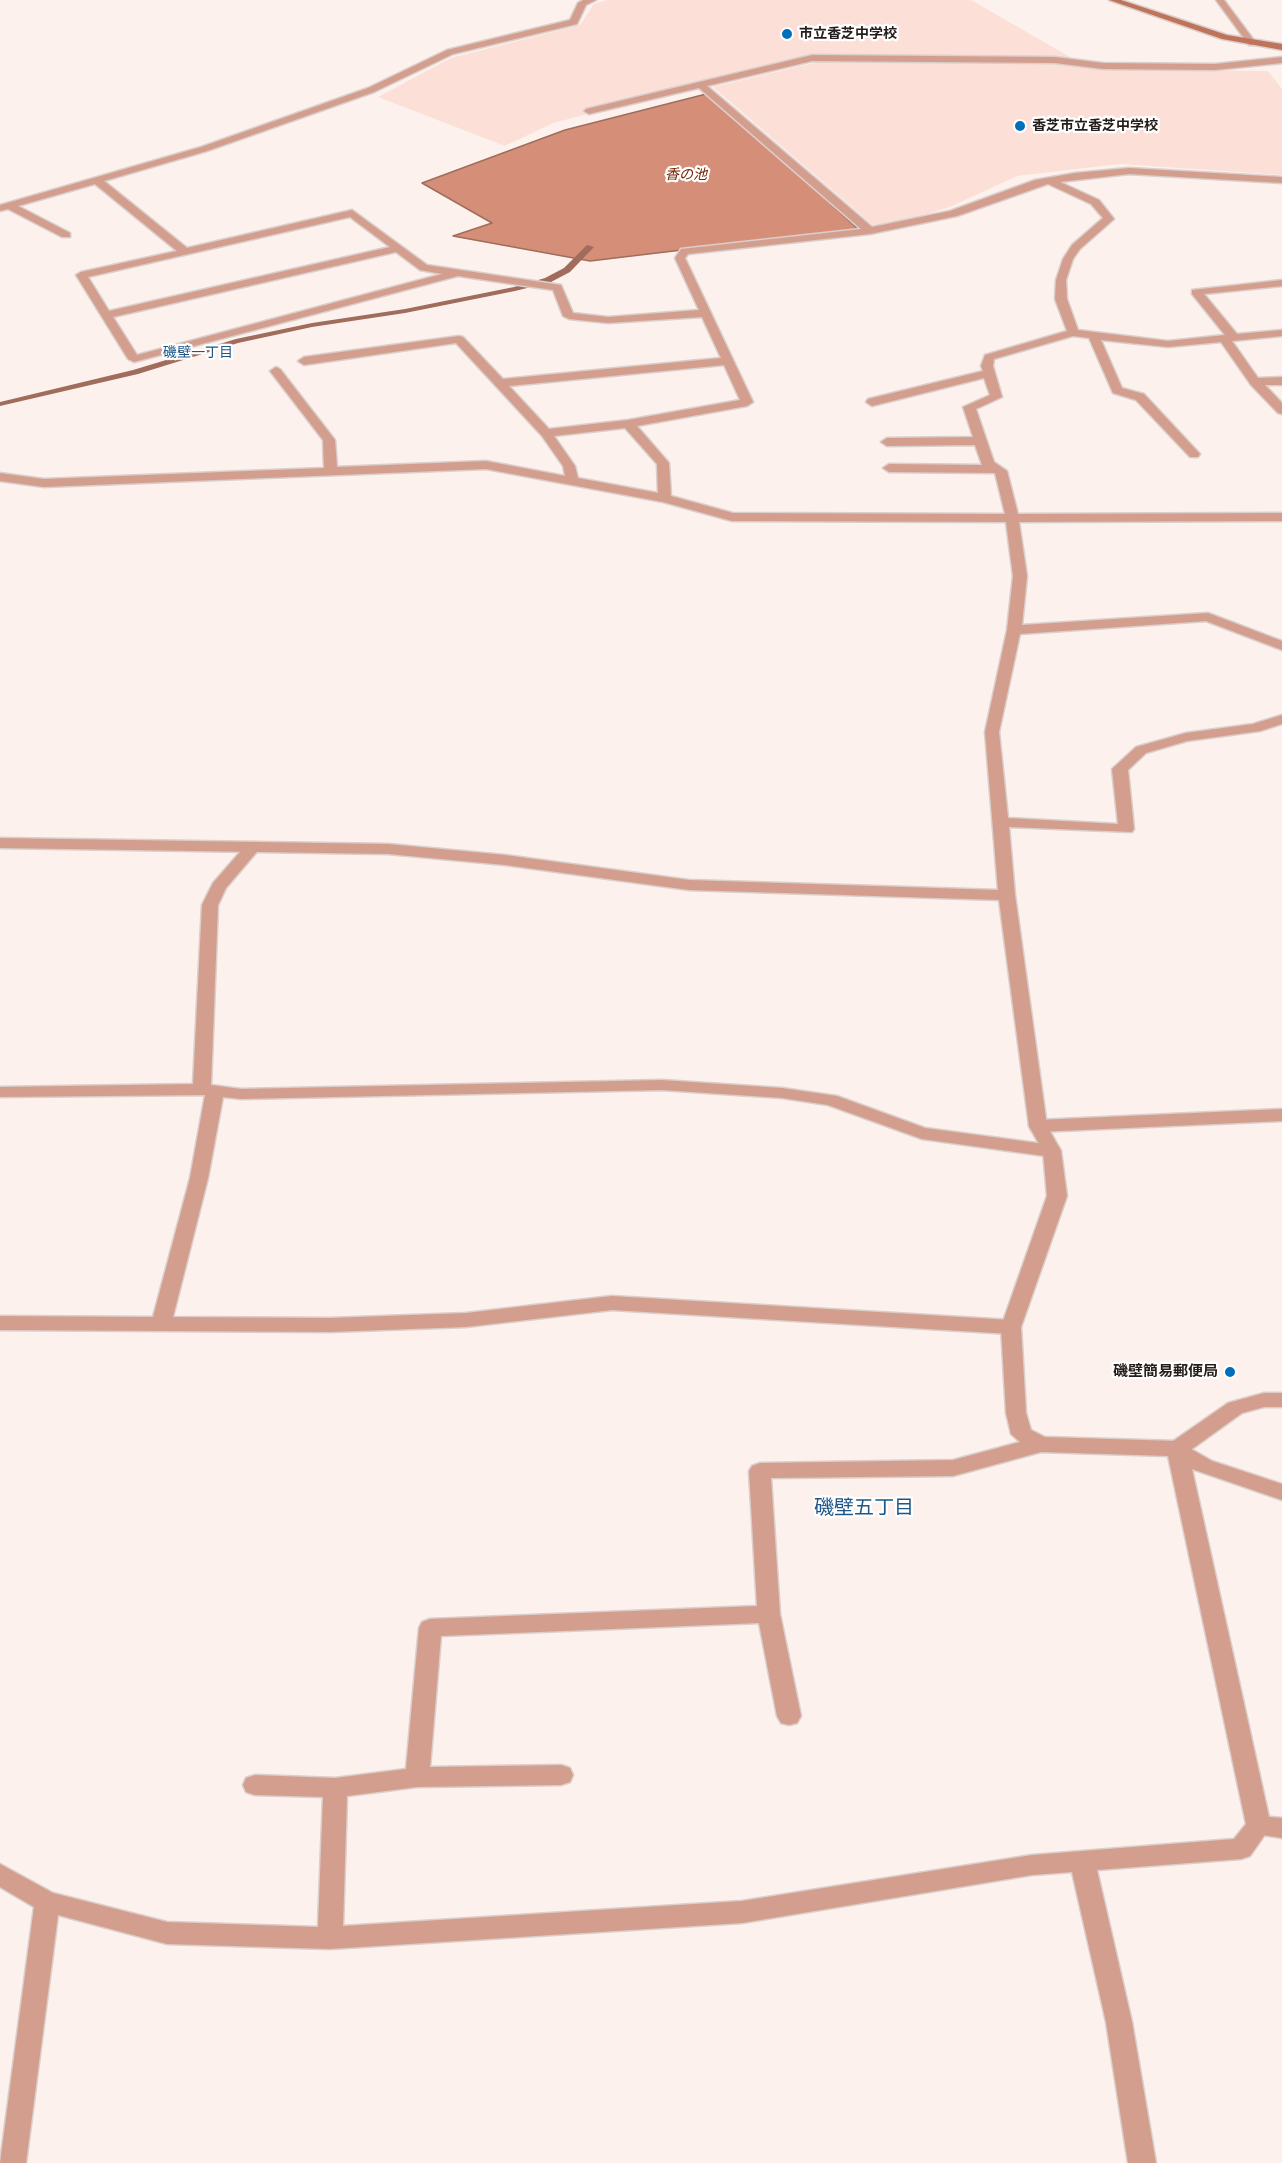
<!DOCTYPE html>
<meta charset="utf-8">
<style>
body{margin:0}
canvas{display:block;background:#fdf1ed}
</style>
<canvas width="1282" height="2163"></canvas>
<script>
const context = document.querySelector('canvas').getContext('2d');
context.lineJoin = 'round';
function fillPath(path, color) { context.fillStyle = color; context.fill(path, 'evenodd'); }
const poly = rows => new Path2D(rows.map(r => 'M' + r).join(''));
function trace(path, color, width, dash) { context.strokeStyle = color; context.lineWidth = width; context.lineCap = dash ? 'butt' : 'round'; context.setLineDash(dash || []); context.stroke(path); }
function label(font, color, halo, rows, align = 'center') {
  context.font = font + ' Figtree,"Noto Sans JP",sans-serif'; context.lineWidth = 4.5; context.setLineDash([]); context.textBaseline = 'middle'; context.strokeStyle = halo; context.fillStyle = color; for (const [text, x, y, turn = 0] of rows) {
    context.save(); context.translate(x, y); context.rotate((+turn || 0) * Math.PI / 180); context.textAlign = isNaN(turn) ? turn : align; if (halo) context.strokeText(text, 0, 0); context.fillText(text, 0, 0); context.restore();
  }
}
const built = poly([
 [607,0,971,0,1077,61,817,55,553,123,505,146,378,97,451,58,580,25,594,4],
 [822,61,1061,64,1112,69,1268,71,1282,89,1282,175,1120,164,1017,176,950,207,917,217,873,225,713,87]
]);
const water = poly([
 [710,93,858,229,590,261,453,236,492,223,422,183,565,130,710,93]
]);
const stream = poly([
 [587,245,594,247,570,272,551,282,515,291,405,313,312,327,238,343,138,374,0,406,0,402,133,370,236,339,312,323,405,309,514,287,545,278,564,268,587,245]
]);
const lane = poly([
 [253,842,261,847,226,888,218,905,211,1085,241,1089,662,1080,782,1088,837,1096,925,1128,1052,1145,1059,1147,1061,1151,1059,1155,1052,1157,922,1139,828,1105,782,1098,662,1090,241,1099,223,1097,208,1178,173,1317,330,1318,466,1313,612,1296,1011,1320,1018,1322,1021,1327,1018,1332,1011,1334,612,1310,466,1327,330,1332,0,1330,0,1316,153,1317,190,1178,205,1095,0,1097,0,1087,193,1084,202,905,213,883,247,844,253,842],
 [1282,1109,1282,1121,1038,1132,1031,1130,1029,1126,1031,1122,1038,1120,1282,1109],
 [1264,1393,1282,1393,1282,1407,1264,1407,1242,1413,1185,1454,1177,1457,1169,1454,1166,1449,1169,1444,1228,1403,1264,1393],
 [1259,1816,1282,1818,1282,1838,1250,1833,1247,1826,1250,1819,1259,1816]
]);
const street = poly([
 [583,0,596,0,586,5,577,24,453,54,374,92,207,151,104,181,187,248,352,210,427,265,561,285,573,313,608,317,699,310,675,258,681,249,861,229,699,88,589,114,584,111,586,109,812,55,1055,57,1103,63,1215,64,1282,57,1282,63,1215,70,1103,69,1055,63,812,61,707,86,872,227,950,211,1035,180,1075,173,1129,168,1282,177,1282,183,1129,174,1060,182,1099,200,1114,219,1080,249,1073,259,1066,280,1067,299,1078,330,1168,341,1225,335,1192,294,1192,290,1282,280,1282,286,1204,294,1237,334,1282,330,1282,336,1232,341,1258,378,1282,377,1282,385,1265,385,1282,403,1282,414,1278,413,1251,385,1221,342,1168,347,1101,340,1122,388,1144,394,1200,454,1198,457,1190,457,1136,400,1113,393,1089,338,1073,336,994,359,993,366,1002,397,976,409,994,462,1007,471,1018,514,1282,513,1282,521,1019,522,1027,576,1022,625,1208,613,1282,641,1282,650,1206,621,1020,634,999,732,1008,818,1118,824,1112,769,1136,747,1186,733,1253,724,1282,715,1282,724,1260,731,1187,741,1146,753,1128,770,1134,829,1132,832,1009,827,1015,895,1047,1126,1061,1151,1067,1196,1021,1327,1026,1413,1031,1430,1045,1437,1177,1441,1212,1461,1282,1484,1282,1500,1192,1469,1271,1826,1250,1856,1241,1859,1097,1870,1132,2022,1156,2163,1128,2163,1106,2022,1072,1872,1032,1875,742,1923,330,1949,167,1944,58,1915,26,2163,0,2163,34,1907,0,1887,0,1864,53,1893,167,1922,318,1927,323,1797,255,1795,246,1792,243,1785,246,1778,255,1775,335,1778,406,1769,419,1628,422,1622,430,1619,757,1606,749,1471,752,1466,760,1463,953,1460,1020,1442,1011,1434,1006,1413,1001,1327,1047,1196,1043,1151,1029,1126,999,900,689,890,505,865,388,854,0,848,0,838,388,844,505,855,689,880,998,890,985,732,1007,630,1013,576,1006,522,732,521,663,502,486,469,44,487,0,481,0,473,44,479,324,468,323,440,270,371,276,367,280,369,335,440,337,467,486,461,565,476,563,466,542,436,456,343,304,365,298,361,304,357,459,336,463,337,503,379,721,358,702,317,608,323,569,319,563,316,553,290,458,276,134,362,128,359,76,275,81,272,177,251,95,184,18,206,70,233,70,237,62,237,8,209,0,211,0,205,201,147,368,88,447,50,570,20,578,3,583,0],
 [1048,184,1091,204,1103,218,1072,245,1063,259,1056,280,1055,299,1067,331,985,355,981,366,983,371,868,399,866,402,872,406,984,378,990,395,963,407,973,437,887,438,881,442,887,446,975,445,982,465,889,464,883,468,889,472,995,473,1005,514,733,513,671,496,669,463,637,426,747,406,753,402,685,258,688,254,870,234,957,216,1048,184],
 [350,217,390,247,109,311,88,277,350,217],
 [396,252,420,270,442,274,137,355,113,317,396,252],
 [724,365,740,400,628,420,549,429,509,386,724,365],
 [625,428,657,464,658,493,578,478,575,466,554,436,625,428],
 [1041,1452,1168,1456,1246,1824,1234,1839,1032,1855,742,1901,343,1926,347,1796,417,1787,561,1785,570,1782,573,1775,570,1768,561,1765,430,1767,441,1636,759,1623,777,1716,781,1723,789,1725,797,1723,801,1716,780,1614,771,1478,953,1476,1041,1452],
 [1216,0,1224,0,1256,43,1255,45,1249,45,1216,0]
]);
const secondary = poly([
 [1109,0,1121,0,1227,35,1282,44,1282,50,1222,39,1109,0]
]);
const markers = [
 [787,34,6,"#006fba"],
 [1020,126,6,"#006fba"],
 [1230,1372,6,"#006fba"]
];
const farPoinames = [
 ["市立香芝中学校",799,34],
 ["香芝市立香芝中学校",1032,126]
];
const farWaternames = [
 ["香の池",686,175]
];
const farNeighbourhoodnames = [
 ["磯壁一丁目",198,353]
];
const poiNames = [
 ["磯壁簡易郵便局",1218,1372]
];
const nearNeighbourhoodnames = [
 ["磯壁五丁目",864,1508]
];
fillPath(built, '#fce0d8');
fillPath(water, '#d58f78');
trace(water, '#a06d5c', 1.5);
fillPath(stream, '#a06d5c');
trace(lane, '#dacfcb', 3);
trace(street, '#dacfcb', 3);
trace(secondary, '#dacfcb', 3);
fillPath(lane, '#d49e8e');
fillPath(street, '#d49e8e');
fillPath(secondary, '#c0735b');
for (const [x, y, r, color] of markers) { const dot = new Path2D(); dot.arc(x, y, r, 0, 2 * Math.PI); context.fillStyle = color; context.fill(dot); trace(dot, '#fff', 2); }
label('bold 14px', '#241d1a', '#fff', farPoinames, 'left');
label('italic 14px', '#762403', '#fff', farWaternames);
label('14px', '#1d5687', '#fff', farNeighbourhoodnames);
label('bold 15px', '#241d1a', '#fff', poiNames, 'right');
label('20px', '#1d5687', '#fff', nearNeighbourhoodnames);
</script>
